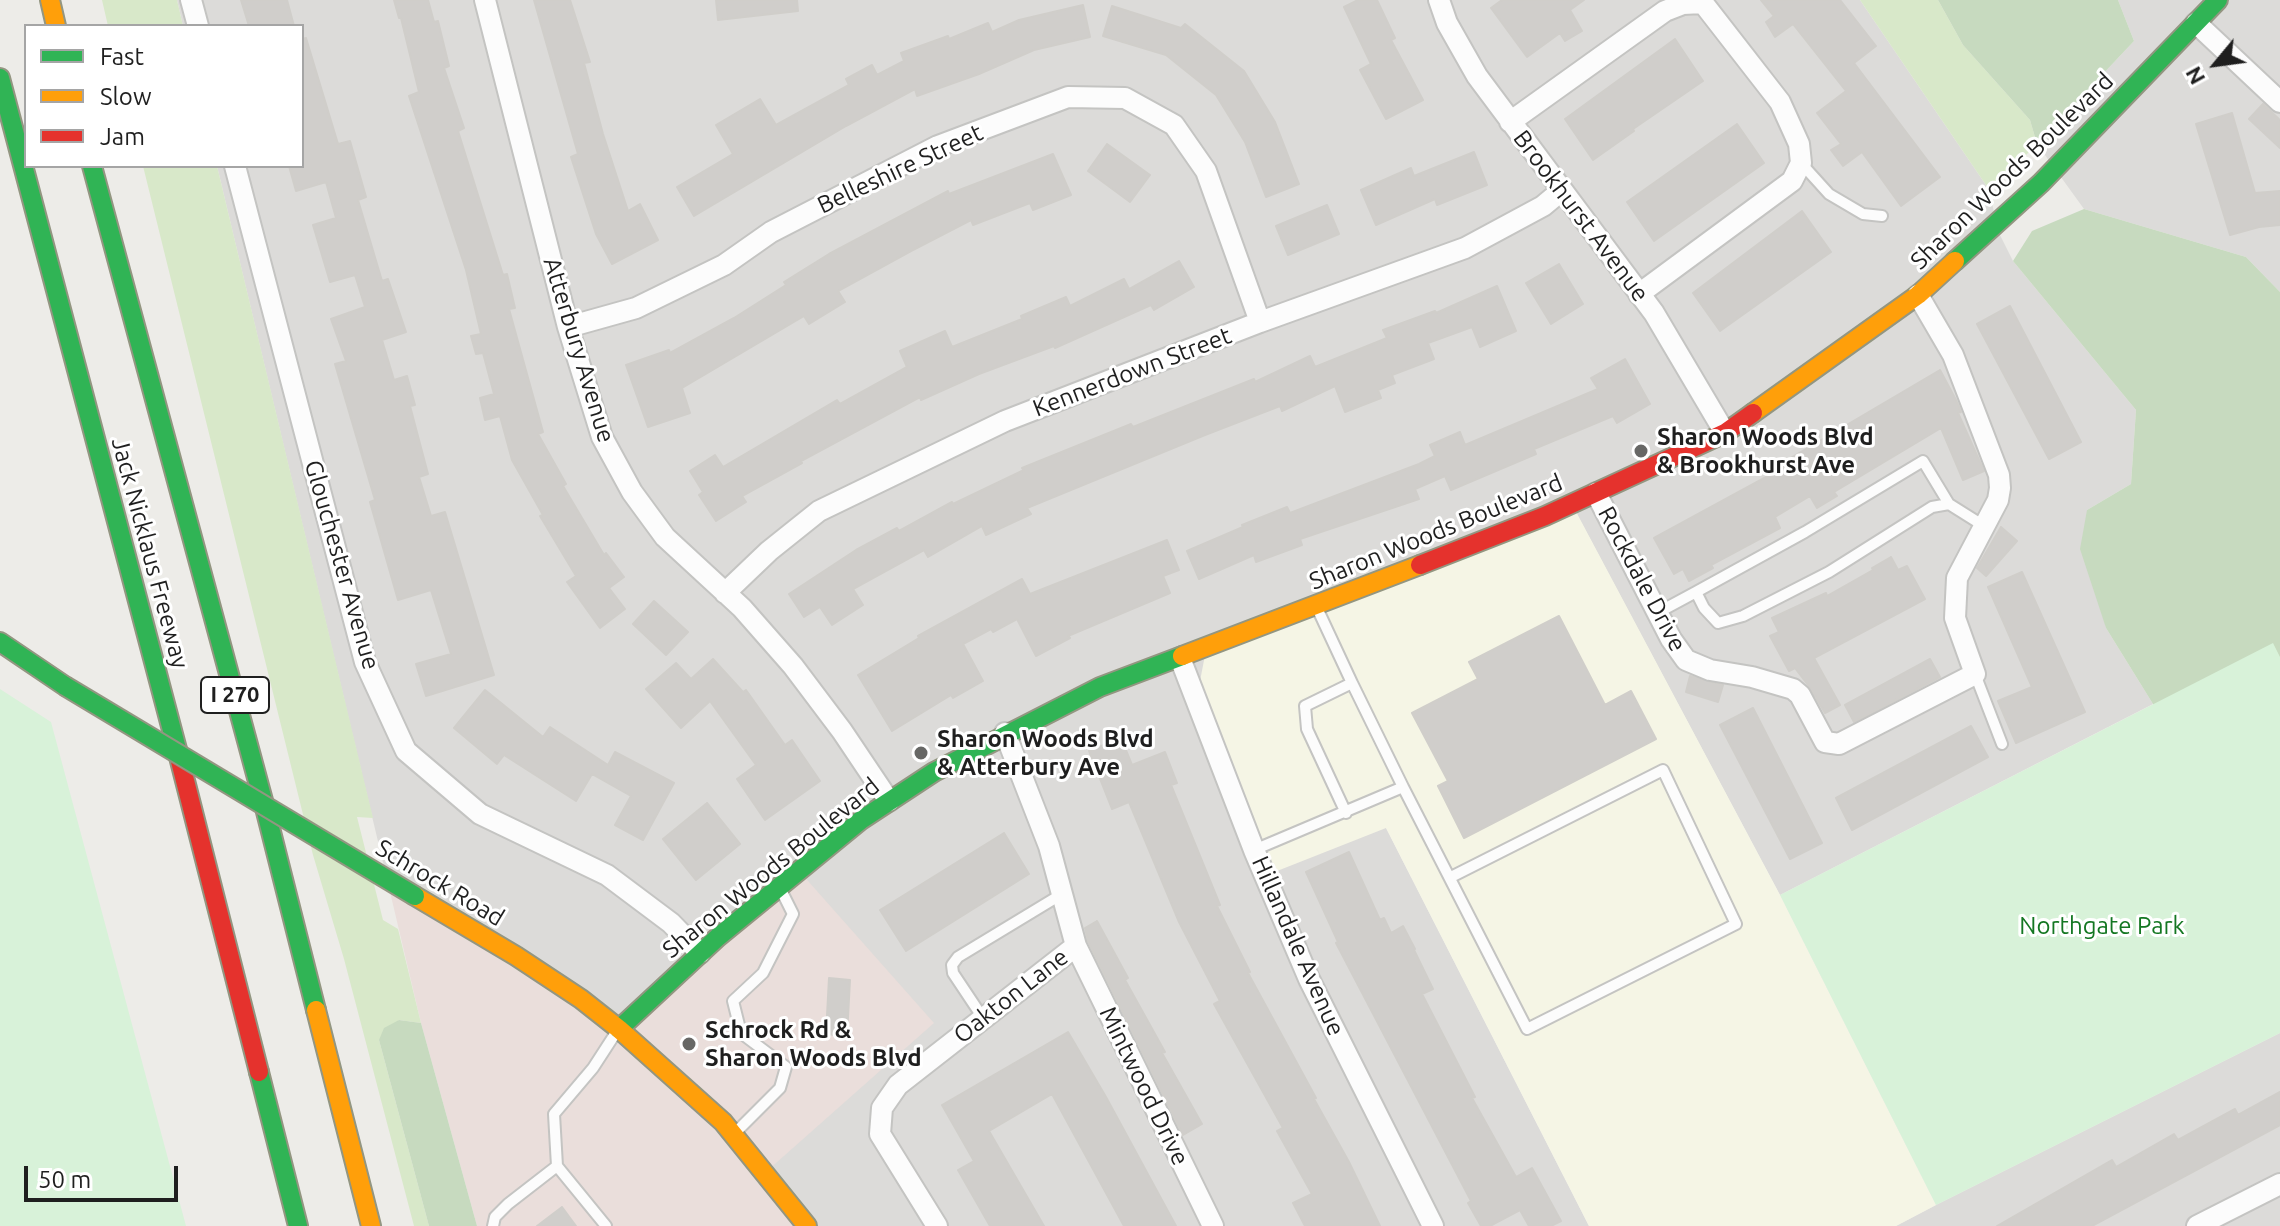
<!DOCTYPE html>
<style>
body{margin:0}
#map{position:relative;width:2280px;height:1226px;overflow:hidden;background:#edece8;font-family:Ubuntu,sans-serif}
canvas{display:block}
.legend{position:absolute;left:24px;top:24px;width:280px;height:144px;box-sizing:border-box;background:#fff;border:2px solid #a5a5a5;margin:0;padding:10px 14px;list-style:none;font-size:24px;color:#1f1f1f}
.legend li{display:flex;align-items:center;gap:16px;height:40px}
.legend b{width:40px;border:2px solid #a5a5a5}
.north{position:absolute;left:2176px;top:24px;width:80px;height:80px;-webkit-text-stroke:6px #fff;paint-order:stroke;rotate:241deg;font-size:22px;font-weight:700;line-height:32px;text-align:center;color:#1f1f1f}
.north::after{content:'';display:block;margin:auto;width:28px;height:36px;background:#1f1f1f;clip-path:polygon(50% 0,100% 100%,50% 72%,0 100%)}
.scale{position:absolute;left:24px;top:1166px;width:154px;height:36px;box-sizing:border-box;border:4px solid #1f1f1f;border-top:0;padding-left:10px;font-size:24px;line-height:28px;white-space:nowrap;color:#1f1f1f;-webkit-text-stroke:6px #fff;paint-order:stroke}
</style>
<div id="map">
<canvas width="2280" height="1226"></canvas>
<ul class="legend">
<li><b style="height:10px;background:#30b455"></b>Fast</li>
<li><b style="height:10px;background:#ff9f0a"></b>Slow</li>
<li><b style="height:10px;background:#e5322d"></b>Jam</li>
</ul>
<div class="north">N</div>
<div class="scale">50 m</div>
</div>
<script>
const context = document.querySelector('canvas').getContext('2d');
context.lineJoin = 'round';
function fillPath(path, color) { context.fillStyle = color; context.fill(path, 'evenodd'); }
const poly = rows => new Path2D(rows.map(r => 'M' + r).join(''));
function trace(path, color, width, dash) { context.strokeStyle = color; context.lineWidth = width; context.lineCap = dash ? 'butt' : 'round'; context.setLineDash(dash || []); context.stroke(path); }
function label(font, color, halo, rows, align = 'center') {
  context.font = font + ' Ubuntu,sans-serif'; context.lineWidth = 6; context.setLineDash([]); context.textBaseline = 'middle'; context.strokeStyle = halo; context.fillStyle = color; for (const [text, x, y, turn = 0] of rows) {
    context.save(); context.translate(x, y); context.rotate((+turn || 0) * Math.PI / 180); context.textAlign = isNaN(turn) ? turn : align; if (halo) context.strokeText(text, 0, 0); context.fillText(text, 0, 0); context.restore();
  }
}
const residential = poly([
 [177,0,1860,0,1990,191,1997,229,2013,261,2136,410,2131,484,2087,510,2106,628,2153,704,1780,895,1573,507,1386,828,1589,1226,807,1226,626,1030,386,875,217,166,302,166,302,26,183,26],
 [2118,0,2280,0,2280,292,2246,257,2084,209,2037,144,2134,41],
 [2280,1033,2280,1226,1896,1226,1936,1205]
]);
const commercial = poly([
 [793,864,934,1023,767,1171,807,1226,477,1226,421,1023,386,875,626,1030]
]);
const education = poly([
 [1573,506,1780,895,1936,1205,1896,1226,1589,1226,1386,828,1272,873,1200,681,1206,650]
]);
const grass = poly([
 [102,0,177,0,183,26,108,26],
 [1860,0,1938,0,1963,45,2030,120,2037,144,1990,191],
 [143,166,217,166,373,818,357,817,383,920,398,929,421,1023,399,1020,379,1040,429,1226,414,1226,344,959,313,855]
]);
const forest = poly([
 [1938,0,2118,0,2134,41,2037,144,2030,120,1963,45],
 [2084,209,2246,257,2280,292,2280,853,2153,704,2106,628,2080,549,2087,510,2131,484,2136,410,2013,261,2032,231],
 [399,1020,421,1023,477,1226,429,1226,379,1040,384,1028]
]);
const park = poly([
 [2273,643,2280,657,2280,1033,1936,1205,1780,895],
 [0,689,51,722,186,1226,0,1226]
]);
const building = poly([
 [241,0,287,0,294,26,249,26,241,0],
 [394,0,428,0,434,22,438,21,449,66,444,68,464,128,458,131,503,275,507,274,515,308,509,309,543,432,538,434,566,484,563,486,604,555,606,553,624,577,609,588,625,609,600,628,567,582,576,576,540,516,543,515,512,460,500,416,485,420,480,398,494,394,483,353,476,354,471,336,481,334,466,270,409,96,419,92,401,18,399,18,394,0],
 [534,0,570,0,590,62,584,63,603,134,628,211,640,204,658,240,612,264,596,234,571,157,578,154,534,0],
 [716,0,797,0,798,11,718,20,716,0],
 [1358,0,1377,0,1395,38,1391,40,1423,100,1386,119,1360,70,1371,64,1344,7,1358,0],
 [1502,0,1584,0,1570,10,1582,31,1565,41,1560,33,1527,57,1491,8,1502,0],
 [1761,0,1840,0,1876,46,1854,63,1940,177,1901,206,1862,152,1843,166,1831,150,1841,144,1817,113,1846,91,1793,24,1775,37,1766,22,1774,16,1761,0],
 [1083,5,1090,37,1034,50,979,74,917,96,915,89,846,126,694,216,677,187,733,154,716,125,760,99,776,125,849,85,846,79,872,65,877,75,904,61,901,53,948,36,949,39,988,23,992,32,1019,20,1083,5],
 [1112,6,1181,28,1185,24,1244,71,1275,122,1299,184,1266,197,1245,142,1216,95,1166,55,1103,36,1112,6],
 [306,38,338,144,350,141,366,197,358,200,382,281,388,279,406,332,382,340,394,380,407,376,415,405,410,406,428,474,419,477,431,516,445,512,494,675,426,696,416,664,451,654,431,590,398,600,370,502,375,500,335,364,346,361,331,319,365,307,355,275,330,282,313,225,336,218,326,182,296,191,289,166,302,166,302,39,306,38],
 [1675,39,1703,81,1633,129,1634,131,1593,160,1565,119,1675,39],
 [2263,104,2280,120,2280,148,2249,119,2263,104],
 [2232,113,2255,193,2280,191,2280,225,2259,227,2230,235,2196,124,2232,113],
 [1737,124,1764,163,1654,241,1627,202,1737,124],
 [1107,144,1150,175,1130,202,1088,171,1107,144],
 [1474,152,1487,185,1437,205,1435,199,1376,225,1361,190,1411,168,1414,176,1474,152],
 [1053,154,1071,195,1033,210,1030,203,973,225,971,220,911,251,838,291,845,302,809,324,804,316,682,388,690,413,648,427,626,365,669,350,670,353,734,318,786,285,784,282,829,254,948,191,949,194,1053,154],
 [1327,205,1339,234,1288,255,1276,226,1327,205],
 [1802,211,1831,252,1720,331,1693,293,1802,211],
 [1179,261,1194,287,1154,310,1151,305,1055,348,1054,346,979,374,921,400,920,397,801,461,802,463,742,496,746,502,716,521,699,495,703,492,690,471,715,455,723,467,837,400,840,404,907,367,900,351,945,331,952,347,1022,319,1021,316,1066,297,1070,306,1124,279,1129,289,1179,261],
 [1559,264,1583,304,1551,324,1526,283,1559,264],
 [1497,286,1516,331,1480,347,1472,327,1428,343,1434,359,1392,375,1395,383,1378,390,1381,398,1345,412,1335,386,1282,411,1280,406,1205,435,1027,508,1031,514,986,535,982,526,928,557,924,550,853,589,863,605,832,625,820,607,804,617,789,594,856,550,897,528,899,531,952,502,953,504,1024,470,1022,468,1131,424,1133,427,1254,379,1255,382,1310,356,1315,367,1387,338,1383,330,1435,311,1436,313,1497,286],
 [2010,306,2081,442,2049,459,1977,324,2010,306],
 [1625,359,1650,404,1617,423,1613,416,1534,449,1536,454,1451,490,1445,476,1415,489,1419,499,1300,539,1302,545,1256,562,1254,555,1199,579,1187,551,1243,527,1242,525,1287,507,1290,513,1419,464,1435,456,1430,445,1460,432,1465,445,1598,389,1591,378,1625,359],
 [1940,370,1956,400,1961,412,1958,413,1984,471,1963,480,1941,428,1834,492,1837,496,1817,508,1810,496,1775,517,1780,528,1711,565,1713,568,1689,581,1683,569,1674,574,1654,538,1779,470,1777,466,1940,370],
 [2001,527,2017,541,1986,576,1977,568,2001,527],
 [1167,540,1179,570,1163,576,1170,593,1068,636,1070,638,1036,656,1017,619,993,632,991,629,963,644,983,681,953,698,951,695,892,731,858,675,919,638,918,636,1022,579,1030,594,1167,540],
 [1891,557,1898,570,1907,566,1925,599,1814,658,1840,705,1825,713,1811,689,1795,668,1789,671,1770,636,1779,632,1772,618,1826,593,1827,596,1873,570,1872,568,1891,557],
 [2022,572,2085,712,2016,743,1998,701,2032,687,1988,587,2022,572],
 [654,601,688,632,666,655,633,624,654,601],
 [1559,616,1605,705,1631,691,1656,739,1464,838,1438,786,1448,781,1412,713,1478,679,1469,662,1559,616],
 [713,659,743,692,746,690,785,745,792,740,820,781,765,820,737,779,756,765,710,701,681,728,646,689,676,663,691,679,713,659],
 [1930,659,1940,677,1854,722,1845,705,1930,659],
 [1690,676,1723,685,1718,702,1686,692,1690,676],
 [485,690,543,737,550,727,608,765,615,752,674,783,643,840,615,825,631,796,592,774,576,801,504,755,497,764,454,728,485,690],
 [1753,708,1822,843,1790,859,1720,725,1753,708],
 [1971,726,1988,757,1852,830,1836,798,1971,726],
 [1121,738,1132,765,1165,752,1177,783,1171,785,1220,905,1217,906,1250,972,1248,973,1316,1098,1314,1099,1349,1162,1380,1226,1305,1226,1293,1203,1312,1194,1277,1131,1283,1128,1214,1004,1220,1001,1179,922,1129,802,1112,809,1089,751,1121,738],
 [707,803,740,844,696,880,663,839,707,803],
 [1004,833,1029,874,906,951,880,910,1004,833],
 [1349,852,1380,920,1384,918,1391,933,1403,926,1415,949,1414,950,1433,989,1422,994,1475,1097,1472,1098,1516,1177,1532,1168,1561,1221,1551,1226,1529,1226,1520,1210,1490,1226,1481,1226,1468,1203,1471,1201,1336,943,1338,942,1306,872,1349,852],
 [1097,921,1128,978,1125,980,1165,1052,1162,1053,1202,1124,1183,1135,1088,941,1085,928,1097,921],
 [829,978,850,980,847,1036,826,1034,829,978],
 [1068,1032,1106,1097,1176,1226,1124,1226,1052,1094,989,1131,1044,1226,990,1226,958,1170,974,1161,942,1105,1068,1032],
 [2280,1092,2280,1125,2092,1226,1997,1226,2112,1160,2116,1167,2174,1134,2178,1140,2235,1109,2238,1115,2280,1092],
 [562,1207,576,1226,537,1226,562,1207]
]);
const lane = poly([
 [1801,163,1829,194,1863,214,1882,216],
 [1696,592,1805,532,1923,461,1949,504],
 [1318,610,1352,683,1305,706,1307,729,1346,813],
 [1657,613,1696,592,1704,608,1718,623,1743,616,1829,572,1932,507,1949,504,1984,526],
 [1975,674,2002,744],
 [1352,683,1403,787],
 [1254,850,1403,787,1527,1029,1736,924,1663,770,1451,877],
 [983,1018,953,973,952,965,958,957,1062,894],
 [735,1133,780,1088,786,1067,741,1033,733,1001,763,973,793,914,780,888],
 [493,1226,495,1217,508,1204,557,1166],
 [606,1226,557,1166,554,1114,593,1068,617,1031]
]);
const street = poly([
 [191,0,198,26],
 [485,0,568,327,602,437,632,492,665,537,742,608,793,666,842,731,889,801],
 [1439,0,1447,23,1477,76,1654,313,1725,433],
 [2196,23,2280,102],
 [1510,122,1665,11,1683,4,1703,3,1780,102,1799,144,1801,163,1792,181,1639,294],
 [235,166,365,662,406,751,480,814,607,875,671,923,700,953],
 [568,327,636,308,724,265,771,232,938,146,1068,97,1125,98,1174,125,1206,171,1260,322],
 [1596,493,1671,639,1686,660,1710,670,1752,677,1793,689,1800,695,1825,742,1839,744,1975,674,1955,618,1957,578,1998,500,2000,488,1999,475,1953,355,1918,295],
 [725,593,769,551,819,511,1005,421,1260,322,1465,248,1543,206,1561,191],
 [1180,658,1254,850,1309,979,1433,1226],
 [1005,733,1049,846,1076,946,1213,1226],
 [937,1226,880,1134,882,1108,898,1085,1076,946],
 [2197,1226,2280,1184]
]);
const fast = poly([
 [0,78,178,753],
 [92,166,264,804,316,1010],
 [1955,261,2041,183,2218,0],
 [0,642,65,686],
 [619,1029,718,937,861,820,934,772,1100,687,1182,656],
 [259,1072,298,1226]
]);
const slow = poly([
 [50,0,56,26],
 [1753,413,1918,295,1955,261],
 [1182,656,1420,565],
 [415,896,516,956,581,999,619,1029,723,1122,807,1226],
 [316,1010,371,1226]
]);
const jam = poly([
 [1420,565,1545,516,1725,433,1753,413],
 [178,753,259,1072]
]);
const fastBridge = poly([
 [65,686,415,896]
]);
const markers = [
 [1641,451,8,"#676765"],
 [921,753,8,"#676765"],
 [689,1044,8,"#676765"]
];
const shields = [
 [235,695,68]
];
const shieldNames = [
 ["I 270",235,695]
];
const streetNames = [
 ["Belleshire Street",900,169,-25],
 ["Sharon Woods Boulevard",2012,171,-44],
 ["Brookhurst Avenue",1581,216,53],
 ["Atterbury Avenue",579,350,73],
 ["Kennerdown Street",1132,372,-21],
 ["Sharon Woods Boulevard",1436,532,-22],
 ["Jack Nicklaus Freeway",150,553,75],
 ["Glouchester Avenue",342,565,74],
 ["Rockdale Drive",1642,579,62],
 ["Sharon Woods Boulevard",771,868,-39],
 ["Schrock Road",440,883,31],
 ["Hillandale Avenue",1298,946,66],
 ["Oakton Lane",1011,996,-38],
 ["Mintwood Drive",1144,1086,64]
];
const poiNames = [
 ["Sharon Woods Blvd",1657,437],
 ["& Brookhurst Ave",1657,465],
 ["Sharon Woods Blvd",937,739],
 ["& Atterbury Ave",937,767],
 ["Schrock Rd &",705,1030],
 ["Sharon Woods Blvd",705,1058]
];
const parkNames = [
 ["Northgate Park",2102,926]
];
fillPath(residential, '#dcdbd9');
fillPath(commercial, '#eadedb');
fillPath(education, '#f5f5e5');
fillPath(grass, '#d8e8c9');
fillPath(forest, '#c7dabf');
fillPath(park, '#d8f2d9');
fillPath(building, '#d0cecb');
trace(building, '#d0ceca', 2);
trace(lane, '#c4c4c2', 14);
trace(street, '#c4c4c2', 24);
trace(fast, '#939681', 22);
trace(slow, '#939681', 22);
trace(jam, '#939681', 22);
trace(lane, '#fcfcfc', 10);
trace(street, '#fcfcfc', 20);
trace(fast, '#30b455', 18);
trace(slow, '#ff9f0a', 18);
trace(jam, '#e5322d', 18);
trace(fastBridge, '#939681', 22, []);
trace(fastBridge, '#30b455', 18);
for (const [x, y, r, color] of markers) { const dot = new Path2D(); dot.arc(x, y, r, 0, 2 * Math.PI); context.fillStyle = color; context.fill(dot); trace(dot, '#fff', 3); }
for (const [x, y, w] of shields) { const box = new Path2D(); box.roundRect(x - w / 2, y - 18, w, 36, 6); context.fillStyle = '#fff'; context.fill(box); trace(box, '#1f1f1f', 2); }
label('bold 22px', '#1f1f1f', null, shieldNames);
label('24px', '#1f1f1f', '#fff', streetNames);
label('bold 24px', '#1f1f1f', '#fff', poiNames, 'left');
label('24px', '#147722', '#fff', parkNames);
</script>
